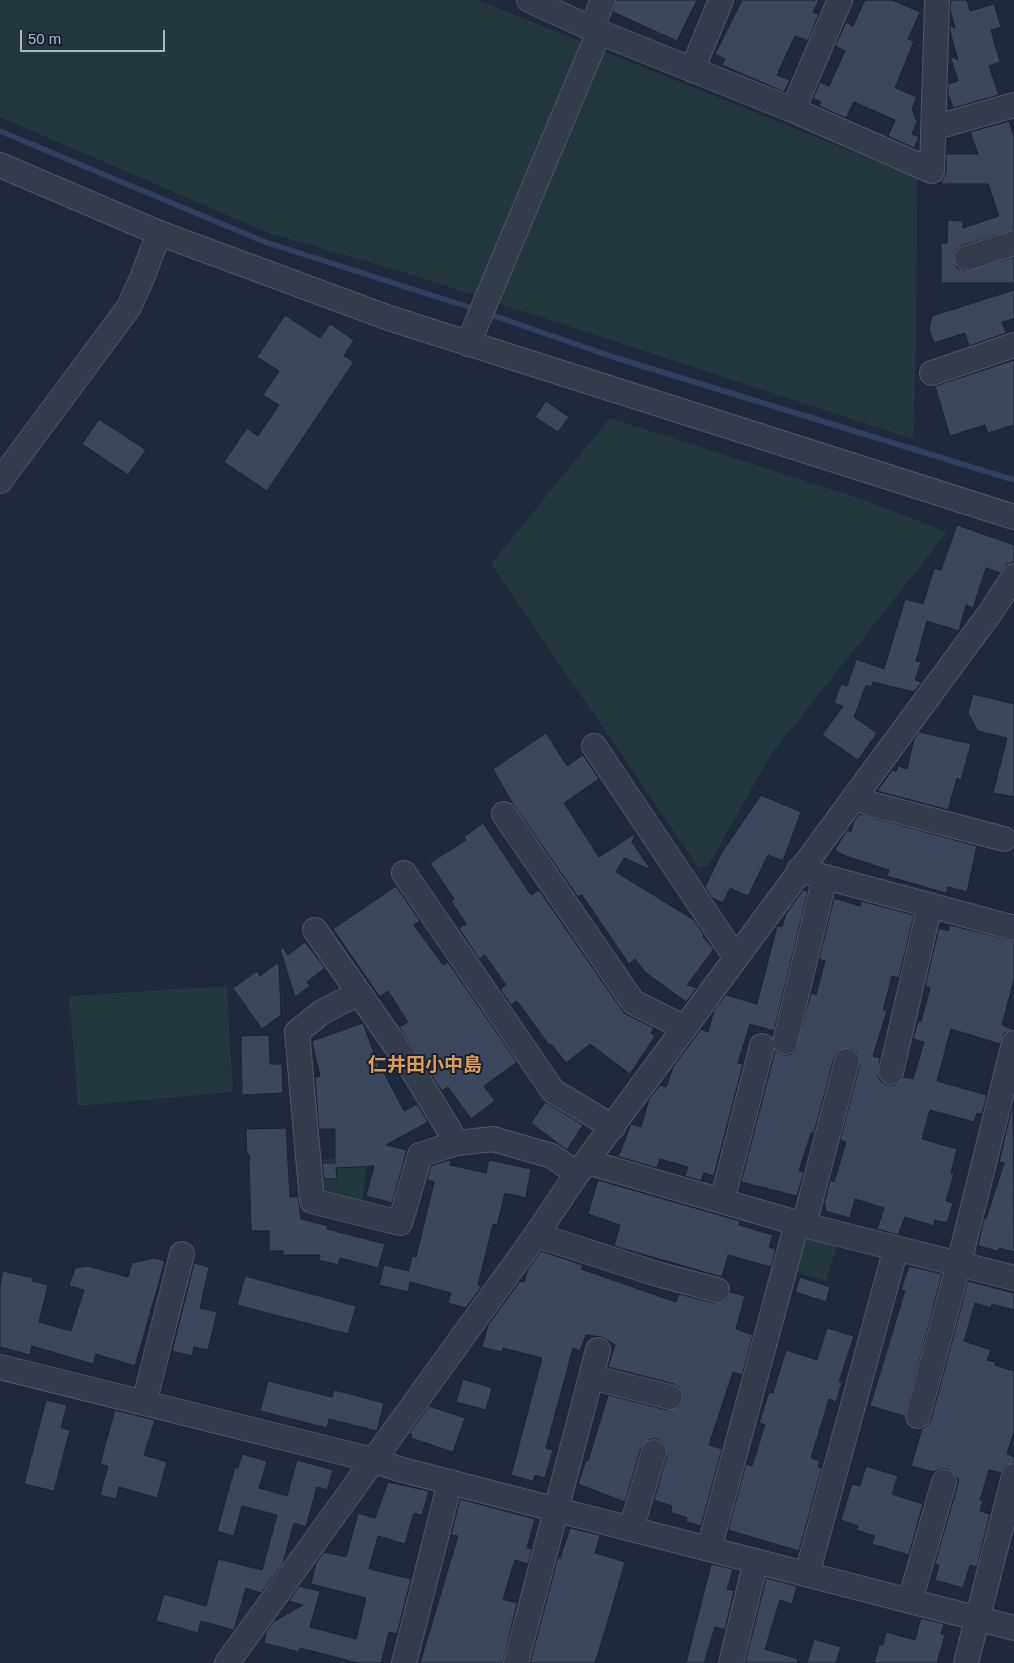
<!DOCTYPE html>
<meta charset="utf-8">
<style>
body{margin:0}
#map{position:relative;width:1014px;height:1663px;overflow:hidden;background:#20293c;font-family:Helvetica,sans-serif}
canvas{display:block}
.scale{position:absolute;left:20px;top:30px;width:145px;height:22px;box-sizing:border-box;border:2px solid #afb6c8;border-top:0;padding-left:6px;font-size:15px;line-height:18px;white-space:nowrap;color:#afb6c8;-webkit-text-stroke:4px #192131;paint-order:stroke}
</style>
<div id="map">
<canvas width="1014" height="1663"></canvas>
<div class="scale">50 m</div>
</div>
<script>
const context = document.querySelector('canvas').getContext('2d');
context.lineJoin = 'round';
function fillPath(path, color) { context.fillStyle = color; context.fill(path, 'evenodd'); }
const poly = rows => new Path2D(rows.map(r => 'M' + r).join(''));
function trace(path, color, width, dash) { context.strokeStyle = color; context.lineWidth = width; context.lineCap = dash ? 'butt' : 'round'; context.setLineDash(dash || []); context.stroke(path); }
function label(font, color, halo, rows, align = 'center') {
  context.font = font + ' Helvetica,"Noto Sans JP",sans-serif'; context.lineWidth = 4; context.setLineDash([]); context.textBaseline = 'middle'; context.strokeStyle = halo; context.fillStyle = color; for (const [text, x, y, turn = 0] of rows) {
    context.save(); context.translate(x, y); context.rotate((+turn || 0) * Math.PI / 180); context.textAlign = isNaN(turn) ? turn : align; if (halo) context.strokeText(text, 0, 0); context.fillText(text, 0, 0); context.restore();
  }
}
const green = poly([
 [0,0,478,0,917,178,916,347,913,439,403,272,269,233,0,117],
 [610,418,861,499,947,532,770,756,708,866,699,868,491,564],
 [227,986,233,1092,78,1106,69,996],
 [368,1155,361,1208,323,1199,317,1160],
 [811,1234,838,1242,826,1281,789,1270,798,1241]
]);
const stream = poly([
 [0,131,265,242,478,310],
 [486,313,613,357,1014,480]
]);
const building = poly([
 [616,0,697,0,677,41,613,12,616,0],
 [742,0,819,0,813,12,819,14,808,41,795,36,777,75,790,80,784,92,722,65,725,59,715,54,742,0],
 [865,0,892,0,920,12,908,39,914,41,895,88,917,97,912,109,917,122,912,134,919,137,914,148,888,136,895,120,854,102,846,118,819,106,821,102,813,98,820,82,829,86,845,51,835,46,846,22,853,26,865,0],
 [951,0,967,0,970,11,994,4,1001,27,991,30,1000,62,989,66,999,95,953,108,948,94,948,84,958,81,950,56,958,60,950,31,950,25,955,28,950,10,951,0],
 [1009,121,1014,137,1014,230,963,245,957,249,954,256,957,268,965,271,1014,257,1014,283,941,283,941,243,947,243,948,220,963,221,963,228,999,216,988,184,941,184,946,172,946,154,978,154,970,132,1009,121],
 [1014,290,1014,319,1002,322,1006,333,969,346,965,333,934,343,929,329,932,316,1014,290],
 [285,315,320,338,330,324,354,340,344,356,354,362,267,491,224,462,247,428,258,436,279,405,263,395,279,371,257,357,285,315],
 [1014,360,1014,425,988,433,985,425,950,436,935,386,1014,360],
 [546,401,569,417,558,432,535,417,546,401],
 [99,419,146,450,128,475,82,444,99,419],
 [957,525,1014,545,1014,562,1007,564,1000,573,986,568,973,608,966,605,959,631,927,621,916,661,921,662,915,680,922,682,914,692,873,682,871,687,866,685,854,717,877,733,858,760,822,735,843,706,834,703,841,684,847,686,856,659,884,669,905,599,923,604,934,568,941,570,957,525],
 [973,694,1014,704,1014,797,993,793,1007,738,978,731,968,713,973,694],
 [919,732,971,744,961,780,957,778,948,810,877,791,892,770,896,771,898,766,907,769,914,739,919,732],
 [546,733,567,766,583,755,599,779,564,803,599,857,636,833,632,842,651,870,624,858,616,872,694,920,704,935,703,937,714,949,687,985,697,988,686,1002,645,972,635,959,629,964,582,895,578,897,511,801,493,769,546,733],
 [761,795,801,812,783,861,768,855,748,896,730,888,723,903,712,898,705,887,722,852,761,795],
 [859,814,977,846,967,892,948,887,946,893,887,876,889,870,843,855,835,850,847,830,851,832,854,821,859,814],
 [483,823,531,895,539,890,624,1013,654,1028,651,1033,655,1036,630,1074,590,1044,566,1063,551,1044,549,1045,517,1001,511,1005,500,989,506,985,485,955,479,959,459,928,466,924,451,901,454,899,430,863,466,840,464,837,483,823],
 [396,886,420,921,414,925,443,965,448,962,517,1062,484,1086,495,1101,471,1119,448,1087,442,1091,399,1027,408,1022,388,991,380,997,333,929,396,886],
 [803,890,808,891,774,1031,750,1024,738,1063,743,1064,714,1176,704,1173,701,1181,685,1176,688,1167,660,1159,657,1168,609,1154,619,1155,631,1124,641,1127,649,1099,660,1085,666,1087,673,1067,701,1029,708,1032,714,1010,726,995,757,1004,777,926,782,927,786,914,803,890],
 [834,898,860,906,861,901,914,915,899,978,892,976,884,1007,884,1010,887,1011,873,1056,880,1058,878,1076,881,1082,887,1085,895,1085,904,1077,913,1079,924,1042,913,1039,918,1021,921,1022,930,988,925,986,939,928,948,931,950,925,1014,941,1014,980,1002,1025,1014,1030,1004,1033,1000,1044,951,1029,937,1081,987,1095,982,1114,977,1113,974,1122,930,1110,922,1139,957,1149,951,1173,954,1174,946,1201,953,1203,947,1223,935,1220,934,1226,905,1217,898,1235,877,1229,884,1208,855,1199,850,1218,825,1211,826,1205,824,1205,830,1180,834,1182,846,1142,840,1140,860,1064,857,1052,850,1048,838,1051,834,1058,814,1133,811,1133,799,1171,804,1172,797,1196,741,1182,775,1051,782,1055,789,1055,795,1051,811,993,816,995,825,961,819,959,834,898],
 [305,942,325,968,307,982,310,986,295,997,280,949,283,948,288,955,305,942],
 [279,962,281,1015,262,1029,233,988,257,971,260,976,279,962],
 [363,1023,381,1072,383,1071,404,1111,417,1104,428,1122,386,1145,407,1150,392,1203,366,1196,374,1166,336,1168,337,1179,324,1179,322,1163,335,1163,335,1129,319,1129,315,1077,320,1076,312,1041,363,1023],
 [269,1035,270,1064,282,1064,283,1093,242,1095,241,1036,269,1035],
 [545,1102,583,1125,567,1150,531,1123,545,1102],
 [1013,1102,1014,1252,999,1248,998,1251,978,1246,984,1218,986,1219,1004,1163,999,1162,1013,1102],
 [286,1128,290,1197,298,1196,301,1219,328,1226,327,1229,385,1244,378,1268,340,1258,338,1265,319,1260,320,1255,283,1255,283,1251,269,1251,269,1231,251,1231,249,1155,247,1155,246,1129,286,1128],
 [449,1160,451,1161,450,1165,486,1173,489,1160,531,1169,526,1198,505,1193,497,1225,493,1224,478,1285,482,1286,466,1308,448,1303,451,1293,410,1282,408,1292,379,1285,384,1265,409,1271,412,1256,416,1257,434,1182,427,1180,431,1166,449,1160],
 [598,1180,740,1221,739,1225,773,1235,769,1247,776,1249,771,1267,728,1255,722,1277,614,1246,620,1225,588,1214,598,1180],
 [541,1251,583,1265,581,1269,676,1302,679,1294,714,1303,726,1300,730,1292,745,1296,736,1329,753,1335,742,1375,733,1372,709,1445,722,1449,701,1526,686,1522,687,1518,671,1512,672,1506,654,1500,667,1455,664,1443,658,1439,650,1439,641,1448,625,1502,578,1484,586,1460,588,1461,608,1395,667,1410,679,1407,683,1400,680,1388,674,1384,608,1367,615,1345,602,1337,586,1335,580,1351,573,1348,546,1448,553,1450,545,1478,535,1475,533,1481,511,1475,542,1358,503,1348,502,1352,482,1347,488,1325,520,1281,524,1282,528,1269,541,1251],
 [154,1258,165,1261,135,1366,96,1354,93,1364,32,1346,30,1355,0,1347,0,1284,3,1271,33,1278,32,1281,48,1285,39,1322,71,1331,84,1290,69,1286,75,1268,88,1266,128,1277,132,1263,154,1258],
 [194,1263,209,1267,200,1308,217,1312,208,1350,194,1347,192,1356,172,1351,194,1263],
 [909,1266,942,1274,905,1416,870,1406,905,1291,901,1290,909,1266],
 [245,1276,356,1306,348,1334,237,1305,245,1276],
 [800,1277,830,1287,826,1302,795,1292,800,1277],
 [968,1281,1014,1293,1014,1310,992,1304,991,1308,975,1303,964,1341,991,1350,987,1360,995,1362,995,1365,1014,1371,1014,1431,1007,1454,1014,1457,1014,1463,1005,1466,1001,1473,989,1470,980,1500,983,1501,980,1511,990,1514,977,1567,970,1565,963,1588,935,1580,939,1565,935,1563,959,1480,948,1469,941,1469,934,1472,911,1466,922,1429,928,1425,931,1420,968,1281],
 [827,1328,854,1336,839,1382,842,1383,836,1402,829,1399,811,1458,820,1461,818,1467,822,1468,799,1551,728,1530,746,1464,752,1466,765,1425,759,1423,769,1392,773,1393,786,1350,817,1360,827,1328],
 [463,1379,492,1388,486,1410,456,1402,463,1379],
 [268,1381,332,1397,334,1390,384,1403,377,1431,329,1419,327,1428,260,1411,268,1381],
 [46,1400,67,1405,61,1428,70,1430,54,1491,24,1484,46,1400],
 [429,1406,465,1418,453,1452,411,1438,412,1435,409,1434,429,1406],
 [115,1410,155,1420,144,1455,167,1462,157,1498,119,1487,116,1499,100,1495,108,1466,100,1464,115,1410],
 [242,1454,267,1461,259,1488,287,1496,297,1460,333,1470,327,1490,317,1487,306,1527,294,1523,283,1563,261,1593,246,1588,234,1630,201,1621,198,1633,156,1621,164,1594,206,1606,218,1559,262,1570,277,1515,242,1506,234,1536,217,1531,235,1467,238,1468,242,1454],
 [866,1466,898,1476,892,1494,923,1504,909,1555,872,1544,875,1536,856,1530,858,1526,841,1520,852,1484,860,1486,866,1466],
 [388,1482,429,1491,422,1515,414,1513,405,1544,378,1536,369,1569,411,1579,397,1634,389,1632,381,1663,358,1663,300,1648,299,1652,264,1643,266,1632,273,1622,303,1605,289,1601,299,1586,320,1591,310,1627,356,1639,366,1598,311,1584,316,1563,324,1552,346,1557,358,1513,375,1518,388,1482],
 [460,1499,535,1519,527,1548,532,1549,528,1564,515,1560,503,1599,517,1603,503,1663,420,1663,458,1536,451,1535,460,1499],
 [570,1528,600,1535,595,1553,625,1562,611,1611,595,1663,530,1663,558,1557,560,1558,570,1528],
 [711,1564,733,1569,727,1589,734,1591,725,1630,715,1627,704,1663,686,1663,711,1564],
 [766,1578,797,1586,792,1604,780,1600,765,1649,798,1659,797,1663,745,1663,766,1578],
 [921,1618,944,1624,941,1634,945,1635,937,1663,874,1663,879,1645,883,1645,886,1632,915,1640,921,1618],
 [814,1639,841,1647,836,1663,807,1663,814,1639]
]);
const minor = poly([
 [529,0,599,32,793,110,932,171,937,0],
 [592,28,603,0],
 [692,70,721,0],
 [793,110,840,0],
 [933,128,1014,105],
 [0,165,159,233,389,318,1014,517],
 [967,258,1014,243],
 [468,344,599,32],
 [932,373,1014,345],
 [0,481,129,307,142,278,159,233],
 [594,746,736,958],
 [855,796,871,804,1004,839],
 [504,814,633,1002,685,1028],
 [799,870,1014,928],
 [404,873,553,1091,613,1127],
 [315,930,412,1069,457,1143,493,1139,552,1156,577,1174],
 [359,993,322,1012,297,1032,312,1201,400,1223,420,1155,457,1143],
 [785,1042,825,877],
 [891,1072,930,905],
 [587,1162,804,1225,1014,1278],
 [722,1201,762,1046],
 [804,1225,847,1061],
 [536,1235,657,1274,717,1290],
 [0,1367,373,1460,399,1469,1014,1628],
 [591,1377,670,1397],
 [144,1403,182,1254],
 [918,1416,959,1263,1014,1043],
 [631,1529,654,1452],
 [709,1549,797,1223],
 [807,1574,896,1248],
 [910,1601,944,1482],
 [227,1663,536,1235,577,1174,990,613,1014,576],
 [404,1663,450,1482],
 [516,1663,598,1350],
 [731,1663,756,1561],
 [966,1663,1014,1476]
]);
const quarterNames = [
 ["仁井田小中島",425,1066]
];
fillPath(green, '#22383d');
trace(stream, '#304063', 5.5);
fillPath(building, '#3b475c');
trace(building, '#1b2333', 1);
trace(minor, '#4f5667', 26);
trace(minor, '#343c4c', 24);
label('bold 19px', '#de9c54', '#192131', quarterNames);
</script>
